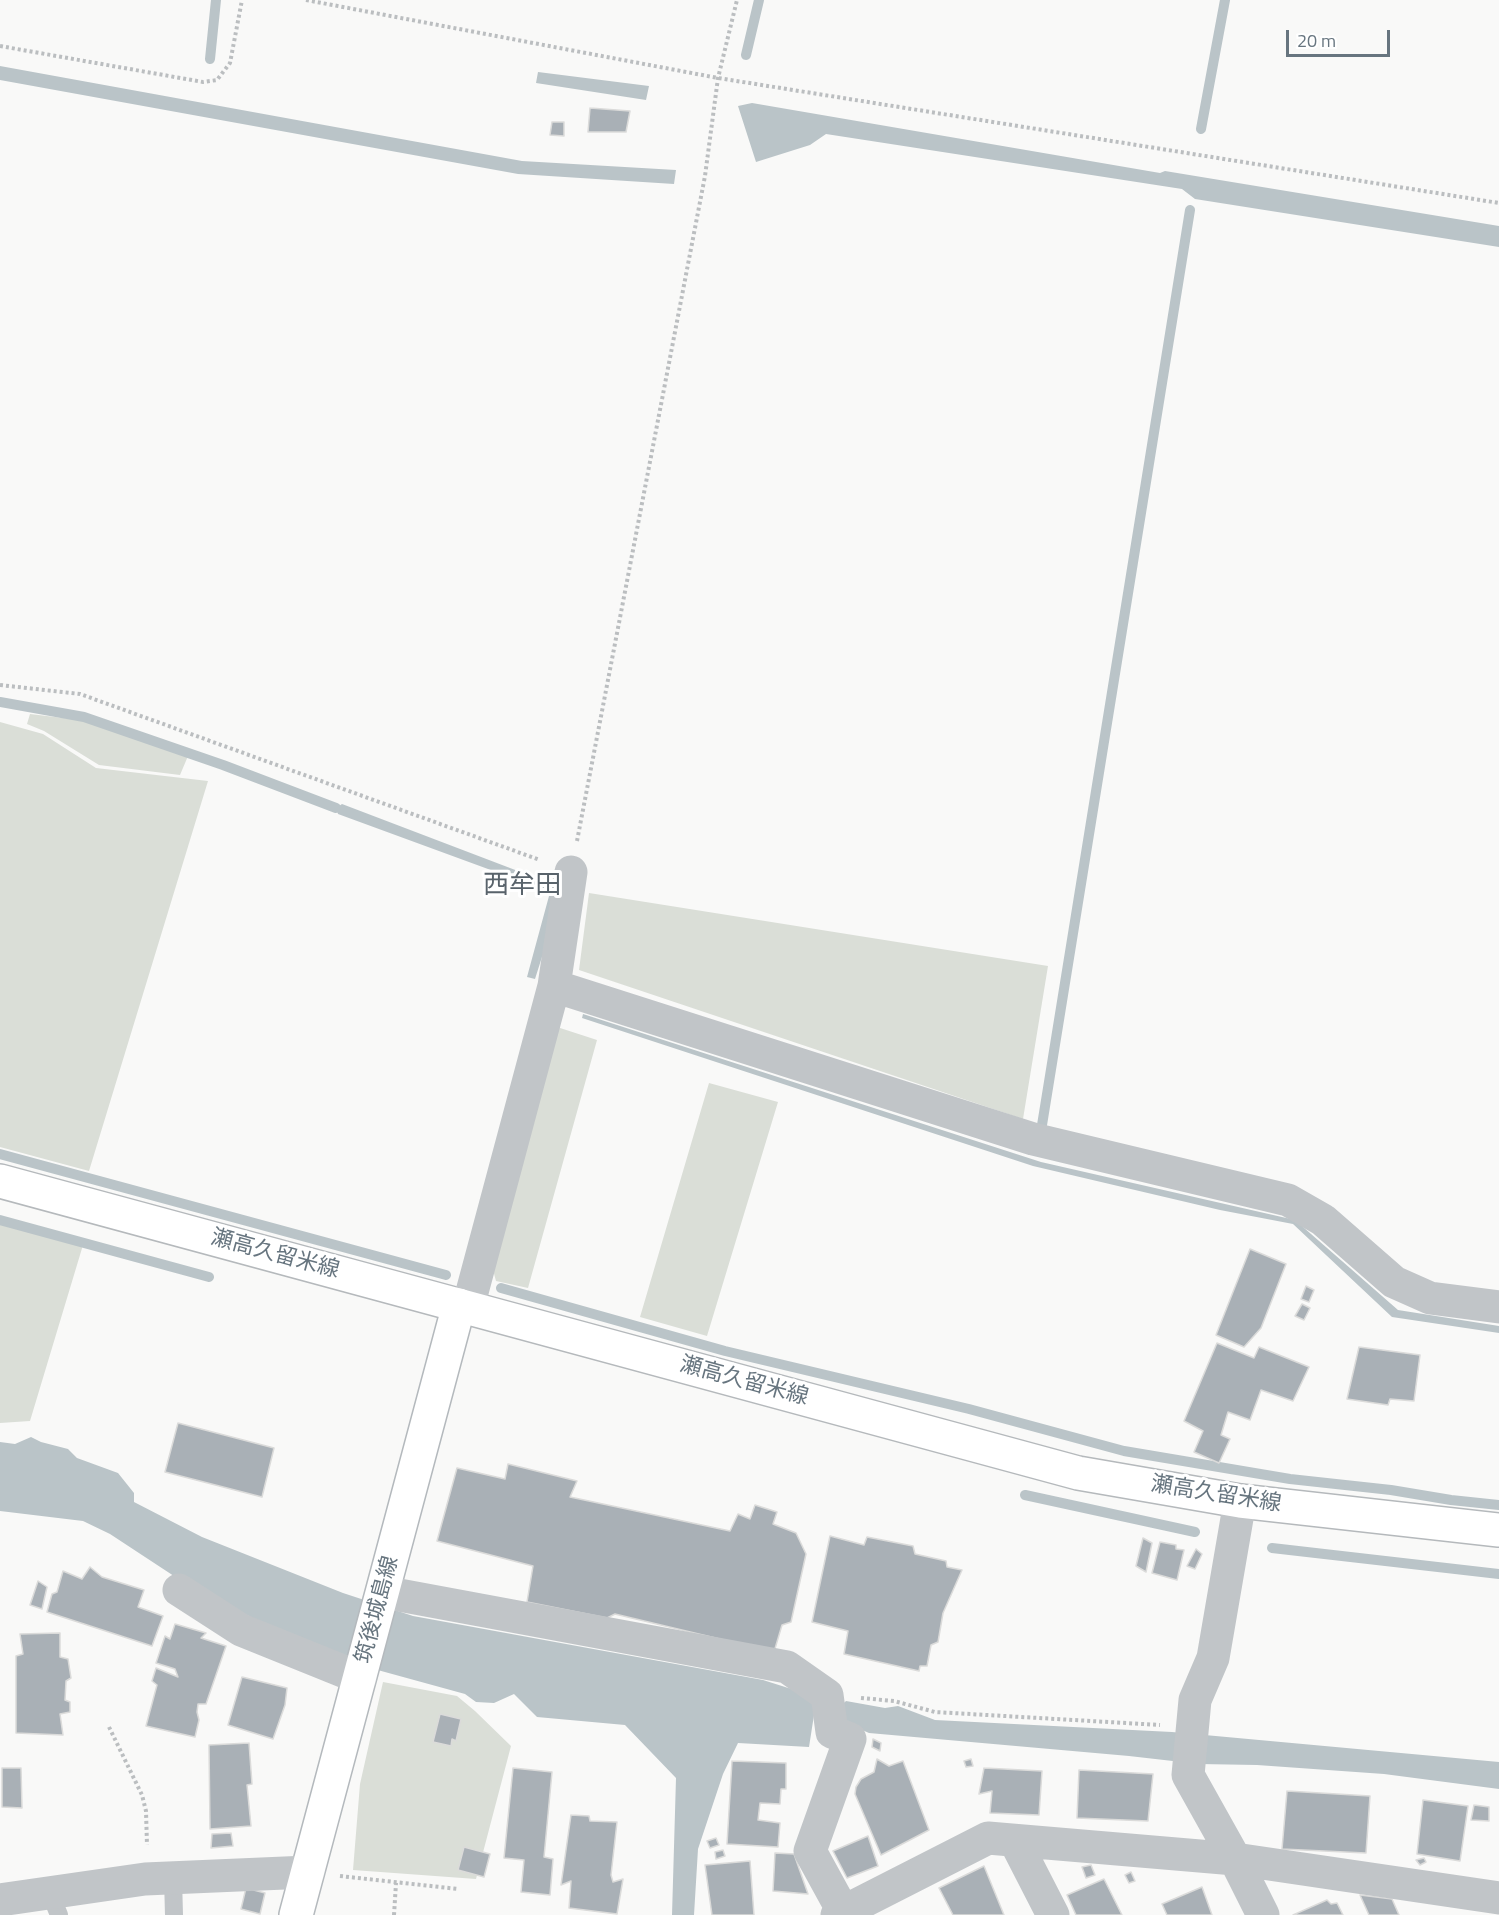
<!DOCTYPE html>
<meta charset="utf-8">
<style>
body{margin:0}
#map{position:relative;width:1499px;height:1915px;overflow:hidden;background:#f9f9f8;font-family:"Titillium Web",sans-serif}
canvas{display:block}
.scale{position:absolute;left:1286px;top:30px;width:104px;height:27px;box-sizing:border-box;border:3px solid #67757f;border-top:0;padding-left:8px;font-size:18px;line-height:21px;white-space:nowrap;color:#67757f;-webkit-text-stroke:4px #fff;paint-order:stroke}
</style>
<div id="map">
<canvas width="1499" height="1915"></canvas>
<div class="scale">20 m</div>
</div>
<script>
const context = document.querySelector('canvas').getContext('2d');
context.lineJoin = 'round';
function fillPath(path, color) { context.fillStyle = color; context.fill(path, 'evenodd'); }
const poly = rows => new Path2D(rows.map(r => 'M' + r).join(''));
function trace(path, color, width, dash) { context.strokeStyle = color; context.lineWidth = width; context.lineCap = dash ? 'butt' : 'round'; context.setLineDash(dash || []); context.stroke(path); }
function label(font, color, halo, rows, align = 'center') {
  context.font = font + ' "Titillium Web","Noto Sans JP",sans-serif'; context.lineWidth = 6; context.setLineDash([]); context.textBaseline = 'middle'; context.strokeStyle = halo; context.fillStyle = color; for (const [text, x, y, turn = 0] of rows) {
    context.save(); context.translate(x, y); context.rotate((+turn || 0) * Math.PI / 180); context.textAlign = isNaN(turn) ? turn : align; if (halo) context.strokeText(text, 0, 0); context.fillText(text, 0, 0); context.restore();
  }
}
const green = poly([
 [30,714,80,720,188,756,180,775,99,765,44,731,27,724],
 [0,722,43,734,96,768,208,781,89,1171,0,1147],
 [589,893,1048,966,1023,1119,579,970],
 [557,1027,597,1040,528,1288,496,1281,493,1270],
 [709,1083,778,1102,707,1336,640,1317],
 [0,1224,83,1245,30,1421,0,1423],
 [383,1682,457,1696,475,1711,511,1746,476,1879,353,1870,360,1784]
]);
const water = poly([
 [0,66,522,161,676,170,674,184,518,174,0,80],
 [538,72,649,86,646,100,536,83],
 [752,103,1160,173,1165,171,1499,226,1499,247,1195,199,1182,189,826,134,810,145,756,162,738,106],
 [342,804,552,884,559,893,554,919,535,979,527,977,549,896,548,891,338,814,336,808],
 [583,1014,1041,1162,1295,1220,1398,1310,1499,1326,1499,1333,1392,1317,1293,1224,1220,1210,1033,1166,582,1018],
 [31,1437,41,1442,68,1449,77,1458,118,1473,134,1493,134,1502,202,1537,343,1593,413,1616,763,1680,842,1705,846,1701,885,1708,898,1706,935,1720,1172,1732,1499,1762,1499,1789,1384,1774,1257,1765,1199,1764,1129,1756,869,1733,853,1726,814,1715,809,1747,738,1743,723,1774,698,1849,694,1915,672,1915,676,1778,625,1725,537,1717,514,1694,494,1703,476,1702,465,1694,323,1655,180,1580,110,1534,83,1521,0,1511,0,1442,15,1444]
]);
const stream = poly([
 [746,55,759,0],
 [210,59,216,0],
 [1201,129,1225,0],
 [0,702,84,717,223,765,336,808],
 [1042,1125,1190,210],
 [0,1154,446,1275],
 [0,1220,209,1277],
 [501,1288,725,1351,969,1409,1124,1451,1290,1479,1391,1490,1451,1500,1499,1505],
 [1025,1495,1195,1532],
 [1272,1548,1499,1574]
]);
const building = poly([
 [590,108,630,111,626,132,588,132,590,108],
 [552,122,564,122,564,136,550,135,552,122],
 [1250,1249,1286,1264,1261,1328,1244,1347,1216,1335,1250,1249],
 [1306,1286,1314,1290,1309,1302,1301,1299,1306,1286],
 [1302,1304,1310,1308,1304,1320,1295,1316,1302,1304],
 [1217,1343,1254,1358,1259,1347,1309,1367,1293,1401,1261,1390,1250,1420,1228,1412,1221,1435,1230,1439,1219,1463,1194,1452,1203,1431,1184,1421,1217,1343],
 [1359,1347,1420,1355,1414,1401,1390,1399,1388,1405,1347,1399,1359,1347],
 [178,1423,274,1448,262,1497,165,1472,178,1423],
 [508,1464,577,1481,570,1497,730,1531,738,1514,750,1519,755,1505,777,1512,773,1524,796,1533,806,1554,791,1622,782,1625,774,1652,615,1614,607,1618,527,1602,533,1566,437,1541,457,1468,505,1479,508,1464],
 [830,1536,864,1545,867,1537,913,1546,915,1554,946,1561,947,1567,962,1570,943,1613,938,1642,931,1645,927,1666,920,1666,919,1671,844,1654,848,1631,812,1622,830,1536],
 [1143,1538,1152,1543,1146,1572,1136,1566,1143,1538],
 [1160,1542,1176,1545,1176,1549,1184,1550,1177,1580,1152,1573,1160,1542],
 [1196,1549,1202,1554,1195,1569,1187,1566,1196,1549],
 [90,1567,102,1577,144,1590,138,1607,163,1616,152,1646,47,1612,52,1594,57,1592,63,1571,82,1579,90,1567],
 [38,1581,47,1587,42,1609,30,1605,38,1581],
 [175,1624,206,1633,201,1638,226,1646,206,1704,198,1704,197,1712,199,1720,195,1737,146,1726,157,1685,152,1681,156,1668,178,1677,175,1669,156,1663,165,1636,170,1639,175,1624],
 [60,1633,60,1657,68,1659,71,1678,66,1681,65,1700,70,1702,70,1712,60,1714,63,1735,16,1733,16,1656,23,1654,20,1634,60,1633],
 [242,1677,287,1688,285,1705,273,1739,228,1725,242,1677],
 [440,1714,461,1719,456,1741,452,1739,451,1746,433,1742,440,1714],
 [873,1739,881,1743,880,1751,872,1747,873,1739],
 [249,1743,252,1784,247,1785,251,1826,210,1829,209,1745,249,1743],
 [877,1759,889,1766,903,1761,929,1830,881,1855,855,1794,856,1787,861,1779,874,1772,877,1759],
 [971,1759,973,1766,966,1767,964,1761,971,1759],
 [732,1761,786,1763,786,1789,781,1789,780,1804,760,1803,758,1820,780,1823,778,1847,727,1844,732,1761],
 [2,1768,21,1768,22,1808,2,1807,2,1768],
 [513,1768,552,1772,544,1857,553,1859,550,1895,521,1892,524,1860,504,1858,513,1768],
 [984,1768,1042,1771,1039,1815,990,1813,992,1791,979,1794,984,1768],
 [1079,1770,1153,1774,1148,1821,1077,1818,1079,1770],
 [1287,1791,1370,1796,1366,1853,1282,1849,1287,1791],
 [1423,1800,1468,1806,1460,1861,1417,1854,1423,1800],
 [1474,1805,1489,1807,1489,1821,1471,1820,1474,1805],
 [571,1815,589,1816,590,1821,617,1822,611,1875,613,1882,623,1879,617,1914,569,1908,571,1881,561,1885,571,1815],
 [231,1833,233,1846,211,1848,212,1834,231,1833],
 [868,1836,878,1866,847,1878,833,1851,868,1836],
 [716,1838,719,1845,710,1848,707,1841,716,1838],
 [464,1847,490,1854,484,1877,458,1870,464,1847],
 [723,1850,725,1856,716,1859,715,1852,723,1850],
 [775,1853,794,1854,808,1894,773,1891,775,1853],
 [1424,1858,1426,1862,1420,1865,1416,1860,1424,1858],
 [750,1861,754,1915,712,1915,705,1865,750,1861],
 [1091,1865,1095,1875,1086,1878,1082,1867,1091,1865],
 [984,1866,1004,1915,953,1915,939,1888,984,1866],
 [1131,1872,1135,1881,1129,1883,1125,1875,1131,1872],
 [1104,1879,1122,1915,1076,1915,1067,1895,1104,1879],
 [1202,1887,1212,1915,1167,1915,1162,1904,1202,1887],
 [246,1888,265,1893,260,1914,241,1909,246,1888],
 [1360,1895,1392,1899,1399,1915,1369,1915,1360,1895],
 [1327,1900,1331,1904,1337,1903,1343,1915,1293,1915,1327,1900]
]);
const path = poly([
 [306,0,718,78,1499,203],
 [0,46,203,82,217,80,230,63,242,0],
 [0,685,80,694,540,860],
 [577,841,705,176,718,78,737,0],
 [861,1698,894,1701,935,1712,1160,1725],
 [109,1727,142,1795,146,1811,147,1845],
 [340,1876,458,1889],
 [394,1915,396,1883]
]);
const lane = poly([
 [173,1878,174,1915],
 [50,1893,59,1915]
]);
const street = poly([
 [554,986,1033,1139,1288,1200,1323,1220,1394,1282,1430,1298,1499,1307],
 [468,1307,554,986,571,872],
 [1240,1501,1213,1658,1195,1700,1188,1775,1235,1859,1263,1915],
 [179,1590,241,1630,360,1678],
 [383,1592,787,1667,827,1695,832,1732,850,1739,810,1851,845,1915],
 [1015,1841,1053,1915],
 [0,1900,145,1879,308,1872],
 [837,1915,988,1838,1235,1859,1499,1898]
]);
const secondary = poly([
 [296,1915,459,1305]
]);
const primary = poly([
 [0,1181,1078,1473,1240,1501,1499,1530]
]);
const streetNames = [
 ["瀬高久留米線",275,1255,15],
 ["瀬高久留米線",744,1382,15],
 ["瀬高久留米線",1216,1495,9],
 ["筑後城島線",378,1610,-75]
];
const quarterNames = [
 ["西牟田",522,887]
];
fillPath(green, '#daded7');
fillPath(water, '#bac4c8');
trace(stream, '#bac4c8', 10);
fillPath(building, '#a9b0b6');
trace(building, '#dbdbda', 1.5);
trace(secondary, '#b4b9bd', 36);
trace(primary, '#b5b9bc', 36);
trace(path, '#bbbec0', 4, [3, 3]);
trace(lane, '#c1c5c8', 18);
trace(street, '#c1c5c8', 33);
trace(secondary, '#fff', 33);
trace(primary, '#fff', 33);
label('22px', '#67757f', '#fff', streetNames);
label('26px', '#59636b', '#fff', quarterNames);
</script>
